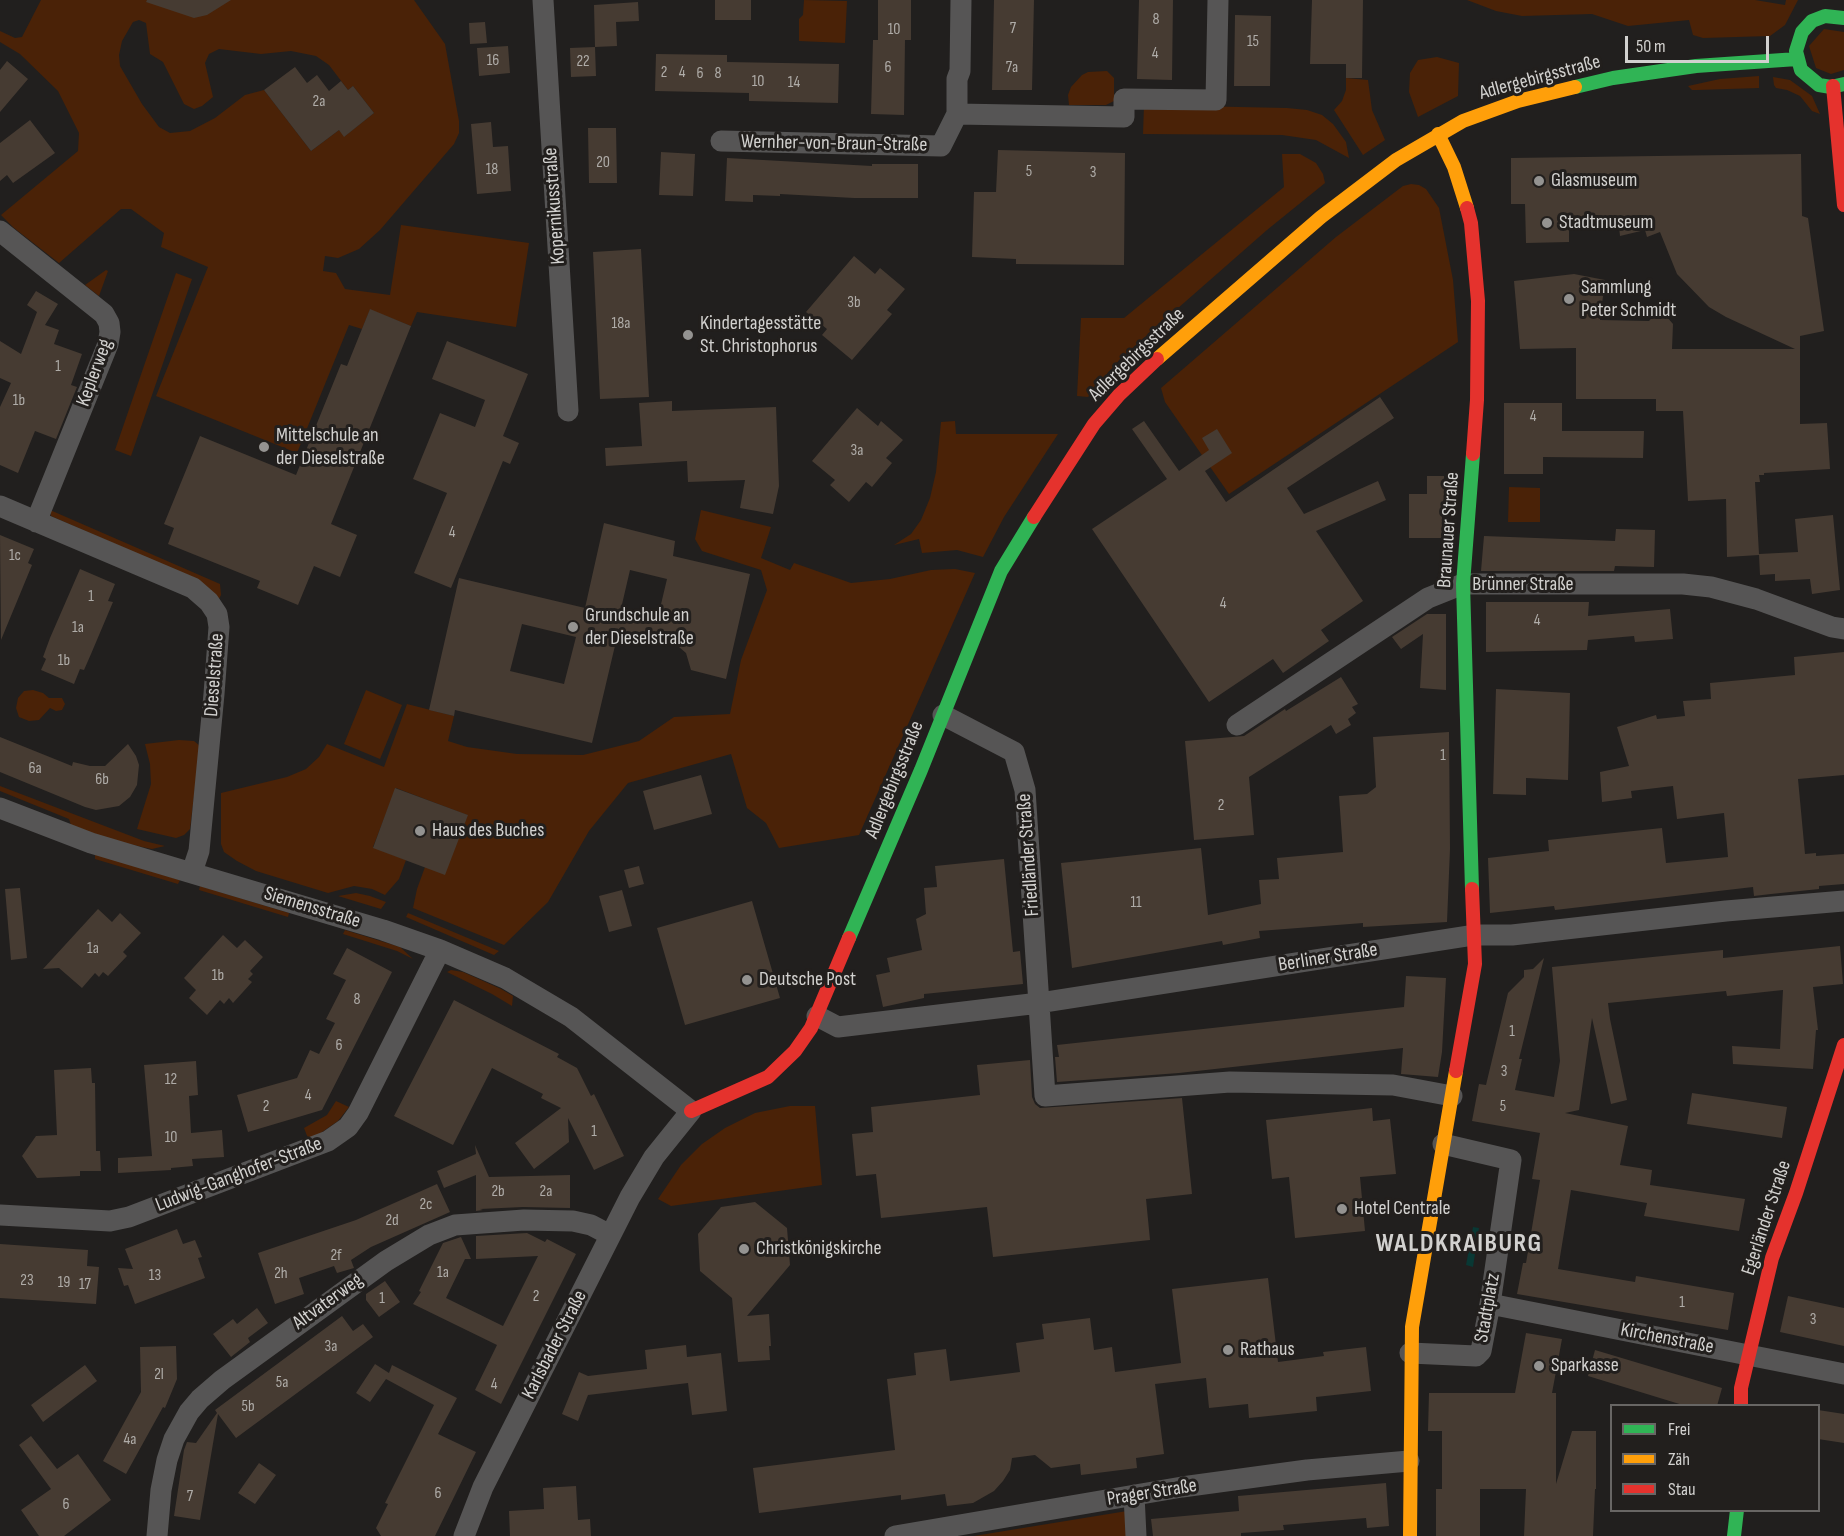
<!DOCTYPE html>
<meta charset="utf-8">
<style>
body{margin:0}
#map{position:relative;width:1844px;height:1536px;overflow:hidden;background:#211f1e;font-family:"Sofia Sans Condensed",sans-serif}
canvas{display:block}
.legend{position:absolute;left:1610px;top:1404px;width:210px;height:108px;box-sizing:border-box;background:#221f1d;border:2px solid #686664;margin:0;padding:8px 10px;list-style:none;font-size:18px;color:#d2d1cf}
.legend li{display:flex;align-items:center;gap:12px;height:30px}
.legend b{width:30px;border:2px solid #686664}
.scale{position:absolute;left:1625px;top:36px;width:144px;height:27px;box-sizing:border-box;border:3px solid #d2d1cf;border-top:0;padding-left:8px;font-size:18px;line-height:21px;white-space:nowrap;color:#d2d1cf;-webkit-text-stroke:4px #221f1d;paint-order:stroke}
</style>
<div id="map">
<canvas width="1844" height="1536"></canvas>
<ul class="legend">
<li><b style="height:8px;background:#30b455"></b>Frei</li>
<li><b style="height:8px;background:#ff9f0a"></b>Zäh</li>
<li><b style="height:8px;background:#e5322d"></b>Stau</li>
</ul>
<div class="scale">50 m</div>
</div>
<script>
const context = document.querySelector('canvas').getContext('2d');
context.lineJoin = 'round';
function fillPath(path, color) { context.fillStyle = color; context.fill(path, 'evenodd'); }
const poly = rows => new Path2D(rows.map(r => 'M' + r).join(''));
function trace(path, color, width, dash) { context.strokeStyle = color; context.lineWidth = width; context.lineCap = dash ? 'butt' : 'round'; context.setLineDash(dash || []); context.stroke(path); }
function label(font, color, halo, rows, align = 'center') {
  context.font = font + ' "Sofia Sans Condensed",sans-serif'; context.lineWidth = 6; context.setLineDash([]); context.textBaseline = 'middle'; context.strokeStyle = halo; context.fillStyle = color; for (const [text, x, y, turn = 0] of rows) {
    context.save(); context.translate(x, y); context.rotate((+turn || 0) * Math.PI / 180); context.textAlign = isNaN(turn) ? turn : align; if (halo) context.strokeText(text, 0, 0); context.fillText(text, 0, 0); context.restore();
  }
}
const green = poly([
 [41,0,414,0,445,44,459,121,459,133,454,144,380,230,359,249,338,258,325,256,323,271,336,273,345,289,390,295,401,225,529,243,516,327,417,312,411,326,370,310,362,329,349,325,297,453,156,396,208,267,161,247,164,233,131,209,121,209,59,263,14,228,1,215,78,151,79,133,58,91,20,54,0,42,0,31,15,38,22,37],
 [139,20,146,23,150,54,163,62,184,104,194,109,202,106,213,97,205,63,209,54,219,49,261,54,291,51,316,56,329,65,348,90,353,86,374,113,345,136,339,130,311,151,264,90,245,95,215,118,190,131,170,133,159,127,142,104,120,66,119,55,122,41,133,22],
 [804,0,847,1,845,43,799,41,799,19,803,15],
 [1467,0,1755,0,1785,5,1786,0,1798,0,1785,25,1770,36,1703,38,1693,35,1689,20,1628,26,1592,14,1522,16,1496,11],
 [1824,29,1844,32,1844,70,1831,74,1816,68,1809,46],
 [1437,57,1459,63,1458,96,1418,117,1409,92,1410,73,1418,60],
 [1107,71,1114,78,1114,101,1106,105,1069,105,1068,95,1071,87,1082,75,1088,72],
 [1759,76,1759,88,1697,90,1692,90,1688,86,1720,79],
 [1773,77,1790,80,1812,96,1820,114,1812,111,1800,96,1787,90,1776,88,1774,85],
 [1346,78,1368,80,1372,110,1385,140,1363,155,1334,110,1342,101,1346,90],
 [1144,105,1287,108,1307,110,1322,115,1333,124,1346,142,1349,158,1316,140,1282,135,1143,134],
 [1282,154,1300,154,1316,163,1323,174,1325,183,1267,230,1120,359,1088,397,1077,396,1081,318,1124,318,1284,187],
 [1411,184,1419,185,1426,189,1439,208,1453,280,1458,342,1229,494,1165,402,1161,388,1336,237,1403,186],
 [106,270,108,271,99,296,85,285],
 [176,273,192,279,131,456,115,450],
 [955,421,956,434,1058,434,1004,517,983,557,957,550,922,553,919,539,894,545,911,534,921,520,930,498,936,472,941,422],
 [1509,487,1540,488,1540,522,1508,522],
 [50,510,220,584,221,595,219,599,201,582,51,516],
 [701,510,771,527,761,558,790,570,794,563,851,583,890,579,931,570,955,569,975,573,859,835,779,848,766,823,747,808,731,754,628,783,589,831,548,902,504,945,413,908,417,889,425,867,467,815,396,788,373,847,406,860,399,879,385,895,372,889,354,886,328,893,256,871,237,861,224,852,221,844,221,793,287,777,306,769,319,757,327,744,384,767,407,704,454,716,448,741,467,747,517,754,583,755,639,741,674,717,730,714,741,660,767,590,761,570,702,551,695,539],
 [33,690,43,693,49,698,62,698,65,704,62,710,56,711,50,708,39,720,29,721,19,717,16,708,18,698,24,691],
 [366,690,402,705,380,759,344,744],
 [179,740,194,741,200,746,190,829,184,835,176,838,137,829,151,784,150,764,145,744],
 [0,786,144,841,165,846,152,849,142,847,109,839,71,825,69,819,0,791],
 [95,854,180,880,178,884,95,859],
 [200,886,289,913,288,917,199,890],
 [356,893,370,896,386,902,381,909,338,896],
 [408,913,499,951,494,955,406,917],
 [345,930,400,947,413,959,397,951,343,934],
 [451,970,463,972,501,989,513,996,512,1006,492,994,447,972],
 [336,1101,349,1107,338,1121,309,1141,304,1128,327,1115],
 [790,1106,815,1106,822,1185,671,1206,658,1199,681,1165,702,1144,725,1128,755,1113],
 [1127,1511,1126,1536,974,1536]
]);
const water = poly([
 [1473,1227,1479,1228,1473,1267,1466,1265]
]);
const building = poly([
 [147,0,231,0,207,15,194,18,146,2],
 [715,0,751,0,751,20,715,20],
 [878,0,911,0,911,40,905,40,904,115,871,114,873,40,878,40],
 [994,0,1034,0,1032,90,992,90],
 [1139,0,1173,0,1172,80,1137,79],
 [1312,0,1363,0,1362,78,1346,78,1346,64,1310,64],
 [638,2,639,21,616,22,617,46,595,47,594,5],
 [1235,15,1271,16,1270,86,1234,86],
 [485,22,487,43,470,44,469,23],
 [508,46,510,73,479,76,477,48],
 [595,47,596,76,571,77,570,48],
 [656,54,727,55,727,62,839,64,838,103,749,101,749,93,655,91],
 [7,61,28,79,0,112,0,70],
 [295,67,307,83,317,75,329,91,341,81,348,90,353,86,374,113,344,137,339,130,311,151,264,90],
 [30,120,55,153,13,183,7,175,0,181,0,143],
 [491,122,493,147,508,146,511,191,477,194,471,124],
 [588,128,616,128,617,183,589,183],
 [998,150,1125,153,1124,265,1016,264,1016,259,972,257,974,192,996,192],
 [661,152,695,154,693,196,659,195],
 [1801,154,1802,216,1808,218,1824,331,1800,336,1800,424,1827,423,1830,469,1764,473,1764,475,1759,475,1760,482,1755,482,1759,554,1798,552,1795,519,1833,515,1840,590,1812,594,1810,579,1775,581,1775,574,1760,575,1759,555,1727,557,1726,499,1688,501,1683,411,1656,411,1656,399,1576,399,1576,348,1520,349,1514,281,1574,274,1605,280,1600,320,1649,321,1660,309,1673,324,1672,349,1795,349,1726,317,1709,307,1677,274,1660,232,1647,237,1645,230,1620,236,1618,218,1569,218,1569,242,1526,243,1525,204,1511,204,1511,158],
 [727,158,872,166,872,164,918,164,918,198,854,198,780,194,780,196,753,195,753,202,725,201],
 [641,249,649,397,600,399,593,252],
 [854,256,875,274,880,268,905,289,887,310,892,314,852,360,822,335,827,329,806,312],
 [36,291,58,304,45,325,59,330,54,344,82,354,71,385,77,387,56,439,35,431,18,473,0,465,0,407,11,383,0,378,0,341,21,354,37,312,27,305],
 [370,309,411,326,331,524,357,535,340,577,314,566,298,605,257,588,260,581,168,544,174,528,164,524,200,436,296,475,341,364,347,366],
 [447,341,528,374,503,436,519,443,510,464,503,461,451,588,414,573,447,493,413,479,440,413,475,427,485,400,432,379],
 [1380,397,1394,418,1287,488,1304,514,1378,481,1386,500,1316,531,1363,601,1321,630,1329,641,1283,673,1273,659,1209,702,1092,529,1167,479,1132,429,1144,421,1179,471,1209,450,1202,438,1217,429,1232,453,1205,471,1226,502],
 [672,401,672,411,776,407,779,486,773,514,740,508,745,480,688,482,687,461,606,466,605,448,642,446,639,403],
 [1504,403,1562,403,1562,431,1644,431,1643,458,1543,457,1543,474,1504,474],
 [857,408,878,426,881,421,903,440,886,458,892,463,872,487,866,482,849,502,830,485,835,480,812,461],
 [1427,476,1444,476,1445,508,1442,507,1442,538,1409,538,1409,494,1427,494],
 [604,523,675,541,673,556,750,574,726,679,691,670,686,653,679,647,618,633,592,743,455,710,454,716,429,710,459,578,585,608],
 [630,570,667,579,657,621,620,613],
 [522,624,576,637,564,684,510,671],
 [1616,529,1655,530,1654,567,1615,566,1614,571,1481,571,1484,536,1615,541],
 [0,535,34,549,28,563,32,565,1,640],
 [80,569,115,584,108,601,113,602,91,654,84,670,80,669,74,684,41,670,46,659,43,657,50,638],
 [1486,602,1589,602,1588,616,1670,609,1673,639,1635,642,1634,636,1588,640,1587,650,1486,652],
 [1427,614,1446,614,1446,690,1420,688,1423,634,1401,649,1392,637],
 [1844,652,1844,775,1798,779,1805,854,1816,853,1816,856,1844,854,1844,884,1819,886,1819,889,1771,894,1754,896,1753,887,1555,910,1554,906,1490,913,1488,858,1549,851,1548,840,1662,828,1666,863,1728,857,1724,813,1677,819,1673,786,1631,791,1632,798,1602,802,1600,772,1629,766,1617,727,1656,715,1657,719,1685,716,1683,701,1711,699,1710,683,1795,675,1794,657],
 [1341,677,1358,704,1352,707,1356,713,1348,719,1351,725,1336,734,1331,725,1249,777,1254,835,1194,840,1185,741,1244,736,1285,709,1286,711],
 [1496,689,1570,693,1568,780,1526,778,1526,795,1493,794],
 [1449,732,1450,849,1447,922,1363,927,1363,923,1259,931,1260,938,1223,945,1222,941,1072,968,1061,863,1201,848,1208,915,1261,904,1259,880,1279,879,1277,858,1343,852,1339,796,1367,794,1376,787,1373,737],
 [0,737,72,766,73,762,90,766,105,766,128,744,136,756,139,765,137,785,130,797,119,806,96,810,85,807,0,772],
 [701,775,712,814,654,830,643,791],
 [395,788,468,815,445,875,373,848],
 [1004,859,1013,952,1020,951,1023,984,924,994,924,998,883,1007,876,975,890,972,887,958,922,950,916,919,926,914,924,888,937,887,935,866],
 [639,866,644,884,629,888,624,870],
 [20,888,27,958,11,960,5,889],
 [622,890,632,926,609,932,599,896],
 [752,901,780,998,685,1025,657,928],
 [98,909,112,922,120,913,141,933,123,952,127,956,108,976,103,972,99,977,95,973,82,988,59,968,43,969],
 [223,935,237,948,245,940,263,957,250,971,253,974,248,979,252,982,233,1003,229,998,224,1004,220,1000,207,1015,189,998,196,990,184,978],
 [1840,946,1843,984,1813,987,1818,1030,1816,1030,1813,1069,1733,1064,1732,1046,1780,1049,1783,990,1727,996,1726,991,1608,1003,1610,1019,1627,1100,1611,1104,1592,1018,1579,1110,1565,1113,1628,1126,1620,1165,1652,1170,1650,1185,1745,1199,1739,1231,1644,1216,1647,1203,1571,1190,1558,1269,1635,1282,1636,1276,1734,1293,1728,1330,1517,1294,1523,1263,1526,1263,1540,1180,1532,1179,1540,1133,1472,1121,1479,1084,1486,1085,1508,993,1524,977,1524,970,1533,969,1544,958,1519,1059,1522,1059,1515,1090,1554,1097,1560,1061,1552,967,1723,950,1723,958],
 [347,948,392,972,322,1110,248,1132,237,1095,297,1078,310,1050,319,1054,335,1023,326,1019,346,980,333,974],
 [1406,976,1446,978,1442,1052,1438,1077,1401,1074,1403,1048,1179,1073,1057,1082,1055,1057,1059,1057,1057,1045,1404,1007],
 [454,1000,559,1054,557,1057,577,1068,591,1096,594,1094,624,1156,594,1170,568,1118,569,1142,534,1169,515,1143,561,1108,541,1098,543,1094,492,1068,453,1145,394,1116],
 [1030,1060,1032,1097,1035,1104,1040,1108,1182,1098,1192,1194,1146,1199,1150,1240,993,1257,987,1207,881,1218,876,1174,856,1176,852,1134,873,1132,871,1107,980,1095,977,1065],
 [196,1061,198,1095,189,1096,191,1133,222,1130,224,1157,192,1159,193,1166,171,1168,171,1170,118,1173,118,1158,152,1156,144,1065],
 [91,1068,92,1083,95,1083,96,1151,100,1151,101,1171,80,1171,80,1176,37,1178,22,1156,36,1136,57,1135,54,1070],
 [1692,1093,1787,1107,1782,1138,1687,1124],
 [1372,1108,1373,1121,1390,1119,1396,1174,1360,1177,1365,1231,1295,1238,1289,1177,1272,1179,1266,1120],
 [475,1145,489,1177,570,1175,570,1208,523,1207,480,1209,483,1210,476,1211,476,1175,444,1188,437,1171,476,1154],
 [437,1184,450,1212,371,1247,351,1260,354,1268,337,1273,334,1266,299,1278,304,1294,275,1304,258,1253,356,1220],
 [755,1202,787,1228,790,1265,747,1316,769,1314,771,1346,769,1346,770,1360,738,1362,732,1298,700,1271,698,1234,721,1207],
 [177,1229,183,1244,195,1240,202,1257,198,1258,205,1278,135,1304,128,1285,124,1286,118,1268,133,1269,125,1249],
 [527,1233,545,1242,547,1239,576,1254,501,1404,475,1390,497,1345,413,1304,421,1292,419,1291,443,1243,461,1237,471,1259,465,1259,446,1298,503,1326,538,1256,476,1259,476,1236],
 [0,1244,88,1250,87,1266,99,1267,96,1304,0,1298],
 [1268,1278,1278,1362,1324,1356,1323,1352,1366,1347,1371,1391,1316,1397,1317,1411,1249,1418,1248,1404,1209,1408,1206,1378,1155,1384,1164,1454,1136,1458,1137,1468,1081,1475,1080,1464,1051,1468,1035,1455,1012,1458,1010,1470,1003,1481,994,1491,973,1503,947,1506,945,1494,901,1500,901,1495,759,1513,753,1468,895,1450,887,1379,916,1375,914,1353,946,1349,950,1381,1020,1372,1016,1343,1044,1339,1042,1324,1090,1318,1094,1350,1112,1347,1115,1372,1181,1363,1172,1289],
 [385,1281,400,1302,379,1317,366,1300,366,1294],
 [1788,1296,1844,1308,1844,1346,1780,1332],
 [257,1308,268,1323,248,1338,250,1342,231,1357,213,1334,233,1319,237,1324],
 [342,1316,353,1331,363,1324,373,1337,236,1438,218,1414,200,1520,174,1516,184,1450,187,1442,196,1443,217,1413,215,1410],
 [1526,1333,1562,1339,1552,1393,1556,1393,1556,1484,1572,1431,1596,1431,1596,1489,1595,1489,1593,1536,1524,1536,1526,1489,1480,1489,1480,1536,1436,1536,1436,1489,1442,1489,1442,1431,1428,1431,1429,1393,1515,1393],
 [686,1345,687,1357,721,1353,727,1411,692,1415,688,1383,588,1395,578,1421,562,1414,579,1372,588,1376,647,1369,645,1350],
 [176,1346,177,1379,165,1408,163,1407,126,1474,103,1461,141,1392,140,1347],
 [1595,1350,1722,1388,1717,1406,1686,1406,1588,1376],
 [375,1364,389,1373,392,1365,457,1398,438,1434,476,1452,435,1536,381,1536,376,1528,388,1504,385,1503,434,1405,386,1379,370,1402,356,1393],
 [85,1365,97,1381,43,1422,31,1405],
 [1818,1410,1844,1414,1844,1443,1818,1439],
 [31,1436,57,1469,78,1454,111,1500,64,1536,39,1536,21,1510,51,1489,19,1445],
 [259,1463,276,1475,255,1504,238,1493],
 [1386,1483,1389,1526,1367,1528,1366,1518,1283,1525,1284,1530,1241,1533,1241,1536,1153,1536,1151,1519,1239,1511,1238,1496],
 [576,1486,578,1520,590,1519,591,1536,510,1536,509,1511,544,1509,543,1488]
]);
const street = poly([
 [543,0,568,411],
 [957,114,1124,117,1124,99,1216,100,1218,0],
 [721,141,941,146,957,114,957,79,960,71,961,0],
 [0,231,104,314,109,323,110,332,108,344,36,522],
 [0,506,193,588,209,602,217,614,219,627,214,694,199,851,192,872],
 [943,715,1014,752,1025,790,1045,1096,1230,1082,1393,1085,1452,1096],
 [1237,725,1428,598,1463,584,1683,584,1711,587,1756,599,1832,627,1844,629],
 [0,808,91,843,383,930,440,950,505,978,571,1017,691,1111,654,1157,630,1197,483,1487,464,1536],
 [817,1016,838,1027,1039,1003,1474,935,1512,935,1726,911,1844,901],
 [0,1215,110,1221,129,1217,328,1141,348,1127,358,1113,440,950],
 [1490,1304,1844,1374],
 [1410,1353,1476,1356,1481,1351,1490,1304,1511,1160,1443,1144],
 [1134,1495,1136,1536],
 [157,1536,161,1490,167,1460,174,1439,189,1412,200,1399,222,1380,386,1261,429,1235,455,1225,524,1220,573,1221,591,1225,610,1235],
 [895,1536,1182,1487,1307,1470,1409,1461]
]);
const fast = poly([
 [1844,18,1825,16,1812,21,1802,32,1796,51,1801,70,1819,85,1831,87,1844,84],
 [1575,87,1613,78,1696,66,1797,59],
 [1472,889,1463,584,1473,454],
 [849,938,921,770,1001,571,1034,517],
 [1734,1536,1737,1510]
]);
const slow = poly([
 [1438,134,1454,167,1467,208],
 [1157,359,1321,217,1396,160,1463,121,1518,101,1575,87],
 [1410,1536,1412,1327,1456,1071]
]);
const jam = poly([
 [1833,86,1844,205],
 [1467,208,1471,223,1478,301,1477,400,1473,454],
 [1034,517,1094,424,1119,395,1157,359],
 [1456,1071,1475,964,1472,889],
 [691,1111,768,1077,795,1051,811,1028,849,938],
 [1741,1406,1741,1388,1772,1258,1796,1193,1844,1045]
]);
const markers = [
 [1539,181,6,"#949391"],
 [1547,223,6,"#949391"],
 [1569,299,6,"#949391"],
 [688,335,6,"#949391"],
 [264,447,6,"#949391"],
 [573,627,6,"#949391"],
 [420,831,6,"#949391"],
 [747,980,6,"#949391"],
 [1342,1209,6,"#949391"],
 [744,1249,6,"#949391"],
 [1228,1350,6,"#949391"],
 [1539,1366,6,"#949391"]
];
const numberNames = [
 ["8",1156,20],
 ["7",1013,29],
 ["10",894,30],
 ["15",1253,42],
 ["4",1155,54],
 ["16",493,61],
 ["22",583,62],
 ["6",888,68],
 ["7a",1012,68],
 ["2",664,73],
 ["4",682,73],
 ["6",700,74],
 ["8",718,74],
 ["10",758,82],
 ["14",794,83],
 ["2a",319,102],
 ["20",603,163],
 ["18",492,170],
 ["5",1029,172],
 ["3",1093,173],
 ["3b",854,303],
 ["18a",621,324],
 ["1",58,367],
 ["1b",19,401],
 ["4",1533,417],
 ["3a",857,451],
 ["4",452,533],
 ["1c",15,556],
 ["1",91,597],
 ["4",1223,604],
 ["4",1537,621],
 ["1a",78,628],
 ["1b",64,661],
 ["1",1443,756],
 ["6a",35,769],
 ["6b",102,780],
 ["2",1221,806],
 ["11",1136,903],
 ["1a",93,949],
 ["1b",218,976],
 ["8",357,1000],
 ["1",1512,1032],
 ["6",339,1046],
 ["3",1504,1072],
 ["12",171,1080],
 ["4",308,1096],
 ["2",266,1107],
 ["5",1503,1107],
 ["1",594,1132],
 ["10",171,1138],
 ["2b",498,1192],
 ["2a",546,1192],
 ["2c",426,1205],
 ["2d",392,1221],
 ["2f",336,1256],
 ["1a",443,1273],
 ["2h",281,1274],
 ["13",155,1276],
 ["23",27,1281],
 ["19",64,1283],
 ["17",85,1285],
 ["2",536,1297],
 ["1",382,1299],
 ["1",1682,1303],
 ["3",1813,1320],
 ["3a",331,1347],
 ["2l",159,1375],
 ["5a",282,1383],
 ["4",494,1385],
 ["5b",248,1407],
 ["4a",130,1440],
 ["6",438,1494],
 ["7",190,1497],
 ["6",66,1505]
];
const streetNames = [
 ["Adlergebirgsstraße",1540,78,-15],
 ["Wernher-von-Braun-Straße",834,144,1],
 ["Kopernikusstraße",555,206,-94],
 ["Adlergebirgsstraße",1137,355,-44],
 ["Keplerweg",95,373,-70],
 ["Braunauer Straße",1449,530,-86],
 ["Brünner Straße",1523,585],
 ["Dieselstraße",215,675,-86],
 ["Adlergebirgsstraße",895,780,-68],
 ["Friedländer Straße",1029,855,-94],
 ["Siemensstraße",312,908,17],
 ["Berliner Straße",1328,958,-9],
 ["Ludwig-Ganghofer-Straße",239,1175,-21],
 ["Egerländer Straße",1767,1218,-72],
 ["Altvaterweg",328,1302,-36],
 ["Stadtplatz",1488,1308,-80],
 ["Kirchenstraße",1667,1339,11],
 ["Karlsbader Straße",555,1345,-63],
 ["Prager Straße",1152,1493,-9]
];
const poiNames = [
 ["Glasmuseum",1551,181],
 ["Stadtmuseum",1559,223],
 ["Sammlung",1581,288],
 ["Peter Schmidt",1581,311],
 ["Kindertagesstätte",700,324],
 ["St. Christophorus",700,347],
 ["Mittelschule an",276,436],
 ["der Dieselstraße",276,459],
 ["Grundschule an",585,616],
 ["der Dieselstraße",585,639],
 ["Haus des Buches",432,831],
 ["Deutsche Post",759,980],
 ["Hotel Centrale",1354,1209],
 ["Christkönigskirche",756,1249],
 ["Rathaus",1240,1350],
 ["Sparkasse",1551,1366]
];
const districtNames = [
 ["WALDKRAIBURG",1459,1244]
];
fillPath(green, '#4a2207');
fillPath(water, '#093834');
fillPath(building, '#463b32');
trace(street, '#565555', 21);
trace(fast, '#30b455', 14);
trace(slow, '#ff9f0a', 14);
trace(jam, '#e5322d', 14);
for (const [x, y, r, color] of markers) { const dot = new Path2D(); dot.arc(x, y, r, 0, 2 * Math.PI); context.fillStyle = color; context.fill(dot); trace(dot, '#221f1d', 2); }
label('16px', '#afaca8', null, numberNames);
label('20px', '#d2d1cf', '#221f1d', streetNames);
label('20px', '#d2d1cf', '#221f1d', poiNames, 'left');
context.letterSpacing = '1.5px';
label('bold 26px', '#d2d1cf', '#221f1d', districtNames);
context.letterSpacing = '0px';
</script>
